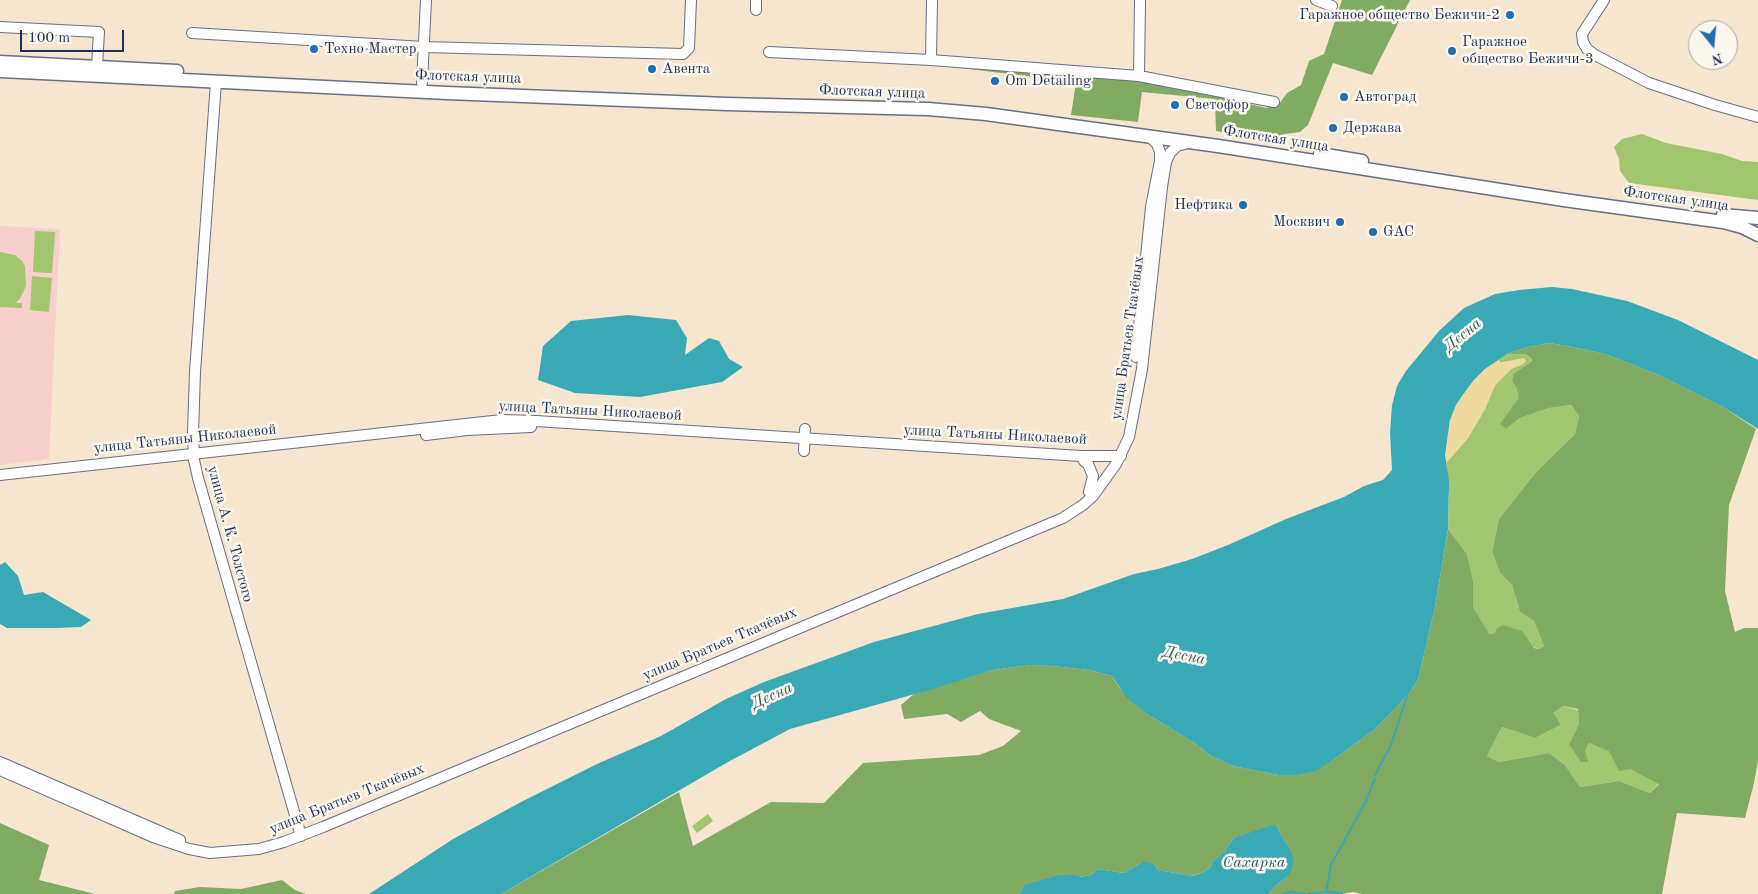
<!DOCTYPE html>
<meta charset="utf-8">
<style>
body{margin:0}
#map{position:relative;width:1758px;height:894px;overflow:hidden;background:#f6e6cf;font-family:"Old Standard TT",serif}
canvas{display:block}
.north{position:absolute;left:1688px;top:20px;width:50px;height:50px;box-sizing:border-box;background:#fbf7ec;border:1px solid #a1a7b3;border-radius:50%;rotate:163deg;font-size:14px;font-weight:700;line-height:20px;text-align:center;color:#1b2f5e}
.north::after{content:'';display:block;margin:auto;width:18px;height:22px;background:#1f6fb2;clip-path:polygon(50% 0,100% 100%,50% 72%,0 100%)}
.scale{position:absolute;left:20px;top:30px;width:104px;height:22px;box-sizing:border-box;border:2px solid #1b2f5e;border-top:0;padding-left:6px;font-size:15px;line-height:18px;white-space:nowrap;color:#1b2f5e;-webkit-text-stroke:4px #fbf7ec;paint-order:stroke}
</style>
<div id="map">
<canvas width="1758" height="894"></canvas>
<div class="north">N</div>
<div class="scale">100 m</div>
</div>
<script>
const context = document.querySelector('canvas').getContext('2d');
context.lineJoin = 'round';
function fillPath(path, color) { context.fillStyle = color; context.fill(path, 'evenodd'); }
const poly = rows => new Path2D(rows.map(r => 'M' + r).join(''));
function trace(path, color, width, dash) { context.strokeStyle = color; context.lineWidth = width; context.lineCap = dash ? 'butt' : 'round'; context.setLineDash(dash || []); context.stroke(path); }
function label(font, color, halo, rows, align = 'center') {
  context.font = font + ' "Old Standard TT",serif'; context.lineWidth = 5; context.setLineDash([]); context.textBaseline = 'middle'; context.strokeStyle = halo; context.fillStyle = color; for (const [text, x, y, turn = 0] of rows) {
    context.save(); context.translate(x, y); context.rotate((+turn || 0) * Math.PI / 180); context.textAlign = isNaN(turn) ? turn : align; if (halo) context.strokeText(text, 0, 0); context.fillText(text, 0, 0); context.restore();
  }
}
const built = poly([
 [0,226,60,229,49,459,0,465]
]);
const green = poly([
 [1642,134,1666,143,1722,154,1742,161,1758,162,1758,200,1629,183,1620,171,1619,159,1614,147,1622,139],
 [35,231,55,232,52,273,33,272],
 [0,252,15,255,22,261,25,266,26,286,21,297,16,303,22,303,22,308,0,307],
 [32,276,52,278,49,312,30,310],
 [1507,354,1525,354,1531,358,1532,361,1513,374,1512,381,1517,389,1518,399,1501,424,1506,429,1520,418,1549,408,1571,405,1579,416,1575,434,1536,472,1499,519,1492,550,1500,573,1512,585,1520,612,1534,621,1544,646,1539,649,1495,633,1489,634,1486,630,1473,607,1473,580,1467,554,1448,529,1449,497,1446,468,1447,462,1468,438,1485,409,1495,385,1511,369,1523,364,1519,359,1499,363,1498,359],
 [1563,706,1578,710,1579,724,1569,744,1584,750,1589,743,1609,750,1630,769,1659,783,1650,793,1619,781,1580,787,1565,765,1549,753,1499,762,1487,756,1502,727,1535,738,1561,725,1554,713],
 [708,814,713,821,697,833,692,826]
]);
const forest = poly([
 [1342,0,1410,0,1372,75,1333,63,1308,125,1300,132,1285,134,1267,140,1216,131,1215,99,1142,92,1138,122,1071,115,1076,82,952,67,952,64,1133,80,1205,93,1266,108,1279,104,1287,93,1301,85,1309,61,1324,54],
 [1549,343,1568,346,1605,354,1659,375,1723,407,1756,429,1729,505,1725,591,1735,632,1744,628,1758,628,1758,761,1754,783,1745,818,1677,813,1662,894,1362,894,1353,892,1342,894,1268,894,1275,886,1286,878,1290,850,1282,837,1277,826,1234,838,1225,851,1213,861,1210,868,1204,872,1191,876,1158,870,1154,864,1141,863,1124,873,1098,869,1091,875,1079,877,1077,875,1026,885,1019,894,501,894,679,792,693,846,771,802,824,803,863,763,979,755,1003,746,1021,731,989,719,980,711,961,722,947,714,904,719,901,705,914,694,989,671,1007,668,1031,665,1052,666,1089,670,1112,676,1119,687,1147,714,1196,744,1211,756,1233,766,1278,775,1329,763,1375,729,1407,696,1418,680,1435,607,1448,529,1467,554,1473,580,1473,607,1489,634,1495,633,1497,628,1503,625,1522,631,1534,648,1539,649,1544,646,1534,621,1520,612,1512,585,1500,573,1492,551,1499,519,1536,472,1575,434,1579,416,1571,405,1549,408,1520,418,1506,429,1500,424,1518,399,1517,389,1512,381,1513,374,1532,361,1531,358,1525,354,1507,354,1528,347],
 [1563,706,1578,709,1579,724,1569,744,1581,762,1588,762,1585,750,1589,743,1609,751,1619,771,1630,769,1659,784,1650,793,1619,781,1580,787,1565,765,1549,753,1499,762,1487,756,1502,727,1535,738,1561,725,1554,713],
 [0,823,49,845,39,880,95,894,0,894],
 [282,880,295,890,306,894,174,894,175,891,200,887,241,889]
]);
const sand = poly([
 [1524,358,1526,361,1523,364,1511,369,1495,385,1485,409,1468,438,1447,462,1446,468,1445,455,1450,420,1456,405,1462,396,1473,381,1498,359,1501,363]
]);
const water = poly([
 [1552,287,1572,289,1627,301,1678,320,1758,360,1758,429,1723,407,1659,375,1605,354,1568,346,1549,343,1528,347,1507,354,1485,369,1473,381,1462,396,1456,405,1450,420,1445,455,1449,481,1448,529,1435,607,1418,680,1407,696,1375,729,1329,763,1315,771,1296,775,1278,775,1233,766,1211,756,1196,744,1147,714,1127,698,1112,676,1089,670,1052,666,1031,665,1007,668,989,671,940,687,790,729,728,762,501,894,369,894,453,839,521,802,597,764,661,736,726,699,764,682,874,642,978,614,1063,599,1134,574,1158,569,1192,559,1228,545,1286,519,1344,497,1364,486,1383,480,1392,470,1390,433,1392,405,1397,386,1406,371,1439,331,1464,308,1495,294,1519,290],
 [628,315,676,320,687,338,685,355,709,338,719,341,729,359,743,367,722,382,640,397,575,393,538,380,543,346,571,321],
 [5,562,18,576,24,595,43,592,91,620,81,627,57,628,7,628,0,624,0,565],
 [1272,825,1277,826,1282,837,1290,849,1294,861,1292,869,1286,878,1275,886,1268,894,1019,894,1025,885,1060,875,1077,875,1080,877,1091,875,1098,869,1124,873,1141,863,1147,862,1154,864,1158,870,1192,876,1204,872,1210,868,1213,861,1225,851,1234,838]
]);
const stream = poly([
 [1375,775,1391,745,1407,696],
 [1326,892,1331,865,1365,803,1375,779],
 [1284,894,1290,892,1305,894],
 [1308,894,1326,892,1342,893]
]);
const minor = poly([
 [1316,0,1332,6],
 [1604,0,1582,34,1583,42,1587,49,1595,55,1649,83,1715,105,1758,117],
 [756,10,756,0],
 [0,27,99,32,97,66],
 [192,33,424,47,683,54,689,48,691,0],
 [769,52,931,60,1139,76,1274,102],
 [931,60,932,0],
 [1139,76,1140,0],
 [216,82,195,372,193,433,194,460,198,478,301,836],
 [422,83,426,0],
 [1136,357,1151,207,1160,161,1160,152,1157,144,1151,138],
 [426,435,467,430,531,427],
 [804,451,805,429],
 [1084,461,1088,464,1093,476,1089,492],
 [0,475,502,420,536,421,1081,456,1121,456],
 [0,762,180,840],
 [0,770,153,837,189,849,210,853,259,849,284,842,323,827,1063,518,1083,505,1093,496,1116,464,1129,437,1142,369,1162,187,1166,162,1170,153,1177,146,1188,143]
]);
const major = poly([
 [0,62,177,71],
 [0,71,447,93,727,104,928,109,986,114,1218,146,1564,200,1723,222,1742,227,1758,235],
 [1320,154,1362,161],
 [1723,215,1758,218]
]);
const markers = [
 [1510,15,5,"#1f6fb2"],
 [314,49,5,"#1f6fb2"],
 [1452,51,5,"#1f6fb2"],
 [652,69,5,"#1f6fb2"],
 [995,81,5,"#1f6fb2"],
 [1344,97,5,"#1f6fb2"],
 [1175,105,5,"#1f6fb2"],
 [1333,128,5,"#1f6fb2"],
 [1243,205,5,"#1f6fb2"],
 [1340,222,5,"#1f6fb2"],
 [1373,232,5,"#1f6fb2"]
];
const poiNames = [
 ["Гаражное общество Бежичи-2",1500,15,"right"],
 ["Гаражное",1462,42],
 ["общество Бежичи-3",1462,59],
 ["Техно Мастер",324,49],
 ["Авента",662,69],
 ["Om Detailing",1005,81],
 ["Автоград",1354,97],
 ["Светофор",1185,105],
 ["Держава",1343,128],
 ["Нефтика",1233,205,"right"],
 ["Москвич",1330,222,"right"],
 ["GAC",1383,232]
];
const streetNames = [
 ["Флотская улица",468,77,2],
 ["Флотская улица",872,92,2],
 ["Флотская улица",1276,139,9],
 ["Флотская улица",1676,199,8],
 ["улица Братьев Ткачёвых",1128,338,-82],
 ["улица Татьяны Николаевой",590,411,3],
 ["улица Татьяны Николаевой",995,435,3],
 ["улица Татьяны Николаевой",185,439,-6],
 ["улица А. К. Толстого",230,534,75],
 ["улица Братьев Ткачёвых",720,644,-23],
 ["улица Братьев Ткачёвых",347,799,-22]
];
const waterNames = [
 ["Десна",1463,335,-39],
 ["Десна",1184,656,11],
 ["Десна",772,696,-24],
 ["Сахарка",1254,863]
];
fillPath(built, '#f7d0ce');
fillPath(green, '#a2c670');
fillPath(forest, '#81ab62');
fillPath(sand, '#eeda9e');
fillPath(water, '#39aab5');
trace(stream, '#39aab5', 2);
trace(minor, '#686f86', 12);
trace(major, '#686f86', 15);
trace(minor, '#fff', 10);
trace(major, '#fff', 12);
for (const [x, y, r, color] of markers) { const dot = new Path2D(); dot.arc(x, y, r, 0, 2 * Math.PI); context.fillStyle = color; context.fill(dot); trace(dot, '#fbf7ec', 2); }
label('15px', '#1b2f5e', '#fbf7ec', poiNames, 'left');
label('15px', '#1b2f5e', '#fbf7ec', streetNames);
label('italic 16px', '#265a7c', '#fbf7ec', waterNames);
</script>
